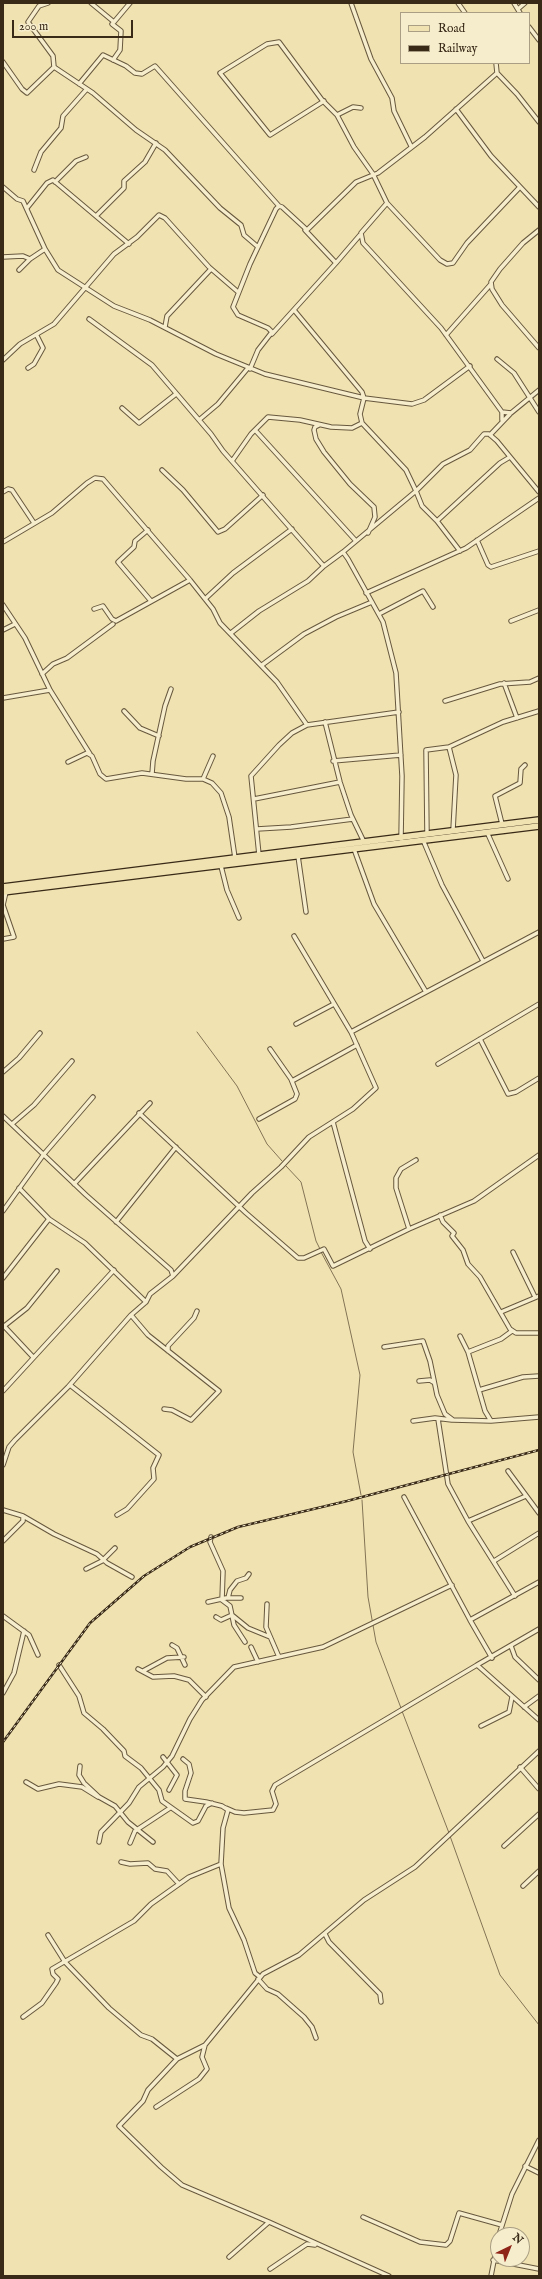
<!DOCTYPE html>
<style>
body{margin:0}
#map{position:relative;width:542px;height:2279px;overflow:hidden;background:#f1e3b1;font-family:"IM FELL English",serif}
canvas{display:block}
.frame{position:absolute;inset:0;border:4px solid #392a18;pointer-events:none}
.legend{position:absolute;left:400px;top:12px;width:130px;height:52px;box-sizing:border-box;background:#f6edcc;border:1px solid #aa9f84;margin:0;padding:5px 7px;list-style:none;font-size:12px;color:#392a18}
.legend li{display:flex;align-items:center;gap:8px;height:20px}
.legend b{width:20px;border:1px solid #aa9f84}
.north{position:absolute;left:490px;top:2227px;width:40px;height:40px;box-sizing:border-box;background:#f6edcc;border:1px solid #aa9f84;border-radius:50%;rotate:43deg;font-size:11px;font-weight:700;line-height:16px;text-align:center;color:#392a18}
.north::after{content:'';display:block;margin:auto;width:14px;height:18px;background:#8f2418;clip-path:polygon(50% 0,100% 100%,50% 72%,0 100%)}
.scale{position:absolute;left:12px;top:20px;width:121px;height:18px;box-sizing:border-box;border:2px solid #392a18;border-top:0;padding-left:5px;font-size:12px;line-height:14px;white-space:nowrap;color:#392a18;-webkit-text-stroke:3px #f6edcc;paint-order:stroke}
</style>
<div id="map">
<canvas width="542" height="2279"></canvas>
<div class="frame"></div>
<ul class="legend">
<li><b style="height:5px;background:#f1e3b1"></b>Road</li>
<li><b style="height:5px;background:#392a18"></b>Railway</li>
</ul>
<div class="north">N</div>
<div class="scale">200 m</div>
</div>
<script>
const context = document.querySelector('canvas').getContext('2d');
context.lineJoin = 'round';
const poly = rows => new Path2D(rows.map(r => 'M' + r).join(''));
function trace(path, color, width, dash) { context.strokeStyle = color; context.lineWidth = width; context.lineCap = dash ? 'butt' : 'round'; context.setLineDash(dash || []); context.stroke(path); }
const stream = poly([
 [197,1032,237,1086,267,1144,282,1161],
 [286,1166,301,1182,316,1241,320,1249],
 [321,1252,341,1289,360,1375,353,1452,361,1495],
 [362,1500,368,1597,376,1642,401,1708],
 [402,1711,449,1833],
 [450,1836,500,1975,539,2025]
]);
const street = poly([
 [48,3,39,6,28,22,53,56,54,67,93,93,136,130,165,150,220,208,241,225,244,235,258,247],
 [91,3,114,22,130,3],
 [351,3,371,59,392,98,394,111,411,146],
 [458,3,465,13],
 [514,3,520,13],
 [518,9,525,3],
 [529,27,539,40],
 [113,60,120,50,121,31,112,24,114,22],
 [3,62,22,89,27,93,54,67],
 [497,73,517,94,539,122],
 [79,84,103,55,126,66,135,73,142,74,155,66,279,206],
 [324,101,270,135,220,73,267,44,279,42,322,100,337,115,354,147,373,174,387,203,440,260,447,264,453,263,467,243,519,188],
 [456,109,491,156,539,207],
 [337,115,353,107,361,108],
 [34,170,41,152,61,128,63,116,86,90],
 [55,182,76,161,86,157],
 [3,187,17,199,23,201,45,249],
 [387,203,361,233,363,243,441,328,502,412,502,420],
 [27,208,47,183,53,180,129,244],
 [96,216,124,188,124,181,145,162,156,143],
 [539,230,523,243,500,269,491,282,492,289,502,305,539,348],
 [3,257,23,256,30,259,45,249,58,270,114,306,150,320,216,354,265,374,364,398,412,404,424,400,470,366],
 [336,263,360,235],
 [19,270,30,259],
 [294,310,362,392,364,398,360,414,362,423,406,470,416,491,343,552],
 [89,319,152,365,211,434,223,451,321,563,324,566,343,552,348,559,383,622,396,673,402,776,401,839],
 [165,327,167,316,211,269],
 [272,334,336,263,305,230],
 [446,335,491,284],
 [497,359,514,373,539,412],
 [3,360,20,344,54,324,114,254,137,237,159,215,165,218,209,267,238,292],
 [28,368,34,364,43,348,37,336],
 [250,369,258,350,272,332,268,328,238,315,233,307,250,264,276,209,279,206,282,207,307,230,356,182,378,173,425,137,497,73,496,63],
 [122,408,139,423,176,394],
 [502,412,511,413,539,390],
 [199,420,218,404,248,368],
 [319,425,315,427,314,430,316,439,324,452,350,484,374,507,375,517,368,533],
 [255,430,356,541],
 [490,435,510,414],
 [232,461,251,434,268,417,300,420,331,427,352,428,362,423],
 [162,470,183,490,218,532,225,529,263,495],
 [3,492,8,489,12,490,34,523],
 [437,521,422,506,416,491,443,464,470,450,484,434,489,434,497,441,539,492],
 [148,530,135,541,134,547,118,562,151,601],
 [477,540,488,565,491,567,539,551],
 [3,542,52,513,87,483,95,478,103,479,190,580,213,609,220,623,277,682,307,725],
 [460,551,437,521,500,463,510,457],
 [366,593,466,548,539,498],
 [205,599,233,573,292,529],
 [3,605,25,638,50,690,90,754],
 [94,609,103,606,112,619,116,621,190,580],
 [379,614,423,591,433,607],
 [511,621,539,610],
 [3,630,15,624],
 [231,633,259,611,308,581,324,566],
 [262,665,304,634,336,617,372,602],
 [42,674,53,664,67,658,113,624],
 [504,683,517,718],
 [3,698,50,690],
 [445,701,500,684,530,682,539,678],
 [124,711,140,728,159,736],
 [325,722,340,782,351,815,364,842],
 [449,747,456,775,453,830],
 [333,761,401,755],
 [68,762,87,753,92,756,100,774,106,779,142,773,186,779,203,779,212,783,221,793,229,817,235,858],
 [152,774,153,761,165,706,171,689],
 [203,779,213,756],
 [254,799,340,782],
 [502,824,495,796,520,783,521,769,525,765],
 [257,829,291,827,353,819],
 [487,832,508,879],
 [427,834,426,750,449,747,503,722,539,711],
 [423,840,442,885,483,961],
 [354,849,374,904,426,992],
 [259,855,251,776,279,745,292,733,307,725,399,712],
 [298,856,306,912],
 [221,866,227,890,239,918],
 [3,939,14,937,3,905,6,892],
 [296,1024,334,1004],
 [351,1032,539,932],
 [480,1039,508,1094,516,1092,539,1078],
 [438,1064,539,1004],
 [3,1072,19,1058,40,1033],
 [291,1079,292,1081,357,1045],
 [139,1113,246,1213,298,1258,304,1258,324,1249,333,1266,409,1229,474,1201,539,1155],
 [3,1116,86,1195,171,1270,173,1276,252,1193,281,1167,309,1137,353,1109,376,1088,351,1032,294,936],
 [259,1119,295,1099,297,1094,291,1079,270,1049],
 [333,1122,365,1241,370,1249],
 [12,1124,34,1105,72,1061],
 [74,1184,150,1103],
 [19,1188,49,1219,85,1243,146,1302],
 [3,1211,44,1154,93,1097],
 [440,1215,443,1222,454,1233,452,1236,463,1250,468,1264,480,1277,510,1329,516,1333,539,1333],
 [116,1222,176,1147],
 [409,1229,396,1188,396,1178,401,1169,416,1160],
 [513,1252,535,1297],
 [3,1278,49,1219],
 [501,1312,539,1296],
 [131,1315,148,1335,219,1391,191,1420,172,1410,164,1409],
 [3,1325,33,1357],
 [3,1327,27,1308,57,1271],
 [460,1336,468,1352,485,1411,491,1421,539,1417],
 [384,1347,423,1341,430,1361,437,1395,445,1414,453,1420,491,1421],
 [168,1351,168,1346,194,1318,197,1311],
 [468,1352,501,1339,512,1331],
 [419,1381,430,1380,433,1382],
 [70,1385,159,1455,153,1468,154,1479,127,1509,117,1515],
 [479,1390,523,1377,539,1376],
 [3,1391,114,1270],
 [438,1419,448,1484,468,1521,515,1596],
 [413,1421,435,1418,452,1420],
 [3,1465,9,1447,15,1440,68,1387,131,1315,146,1302,150,1294,173,1276],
 [508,1471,539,1513],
 [404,1497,470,1620,539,1582],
 [3,1510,23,1516,54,1534,97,1554,107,1563,132,1577],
 [468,1521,526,1496],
 [211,1537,210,1542,223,1571,222,1600,230,1606,234,1625,245,1642],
 [3,1541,23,1521,23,1516],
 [494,1561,539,1533],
 [86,1569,102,1561,115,1548],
 [228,1598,230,1590,237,1581,246,1578,249,1574],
 [208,1602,226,1598,241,1598],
 [267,1604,266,1627,279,1657],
 [3,1616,29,1635,38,1655],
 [216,1617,221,1620,232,1615,248,1628,270,1637],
 [470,1620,492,1658],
 [539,1629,477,1665,539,1720],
 [172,1645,177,1648,185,1665],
 [511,1646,515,1657,539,1680],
 [251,1647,258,1662],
 [59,1665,79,1696,84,1713,103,1729,124,1751,125,1756,141,1768,159,1790,162,1801,193,1823,198,1821,206,1806,212,1803],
 [138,1669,153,1677,174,1676,189,1680,206,1697],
 [143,1671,167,1658,184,1657],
 [3,1693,14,1673,24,1631],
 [524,1707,539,1696],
 [481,1726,509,1712,512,1697],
 [163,1757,177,1775,169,1790],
 [183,1759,189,1764,191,1773,185,1791,185,1799,206,1802,222,1806,228,1810,223,1828,221,1864,229,1908,244,1940,255,1973,260,1977],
 [80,1766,79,1775,84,1783,99,1797,115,1806,128,1822,153,1842],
 [520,1767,539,1789],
 [26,1782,38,1789,59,1784,82,1787,98,1797],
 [226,1808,235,1812,244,1813,273,1810,276,1804,272,1791,275,1785,477,1665],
 [99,1842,101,1832,129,1803,139,1787,163,1767,172,1756,190,1719,202,1700,234,1667,323,1647,452,1585],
 [130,1843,135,1831,170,1808],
 [504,1846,539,1814],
 [121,1862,130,1864,148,1863,155,1869,167,1871,179,1884],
 [523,1886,539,1871],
 [325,1934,329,1942,380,1994,381,2002],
 [48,1935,65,1962,109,2008,141,2035,152,2039,177,2059,205,2045],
 [258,1979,267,1989,278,1994,304,2017,312,2027,316,2038],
 [23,2017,42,2003,56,1983,58,1979,53,1974,52,1969,134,1921,151,1904,189,1877,221,1864],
 [177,2059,148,2090,143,2101,119,2126,161,2167,182,2185,269,2222],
 [156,2107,199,2079,207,2069,202,2057,205,2045,263,1974,299,1955,364,1900,415,1867,539,1751],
 [525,2166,539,2173],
 [363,2217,420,2242,446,2245,450,2241,459,2213,502,2225],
 [499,2235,512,2194,539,2140],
 [229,2257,269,2222,389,2276],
 [493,2260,539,2269],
 [270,2269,307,2244,315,2245],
 [491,2276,498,2240]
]);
const primary = poly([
 [3,887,539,820],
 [3,892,539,826]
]);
const rail = poly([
 [3,1742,90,1623,144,1576,190,1547,238,1527,347,1501,539,1450]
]);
trace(stream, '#827355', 1);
trace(street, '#67583e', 5.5);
trace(primary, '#392a18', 8);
trace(street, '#f6edcc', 3.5);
trace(primary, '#f1e3b1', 5.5);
trace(rail, '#392a18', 2.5);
trace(rail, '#f6edcc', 1, [3]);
</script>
